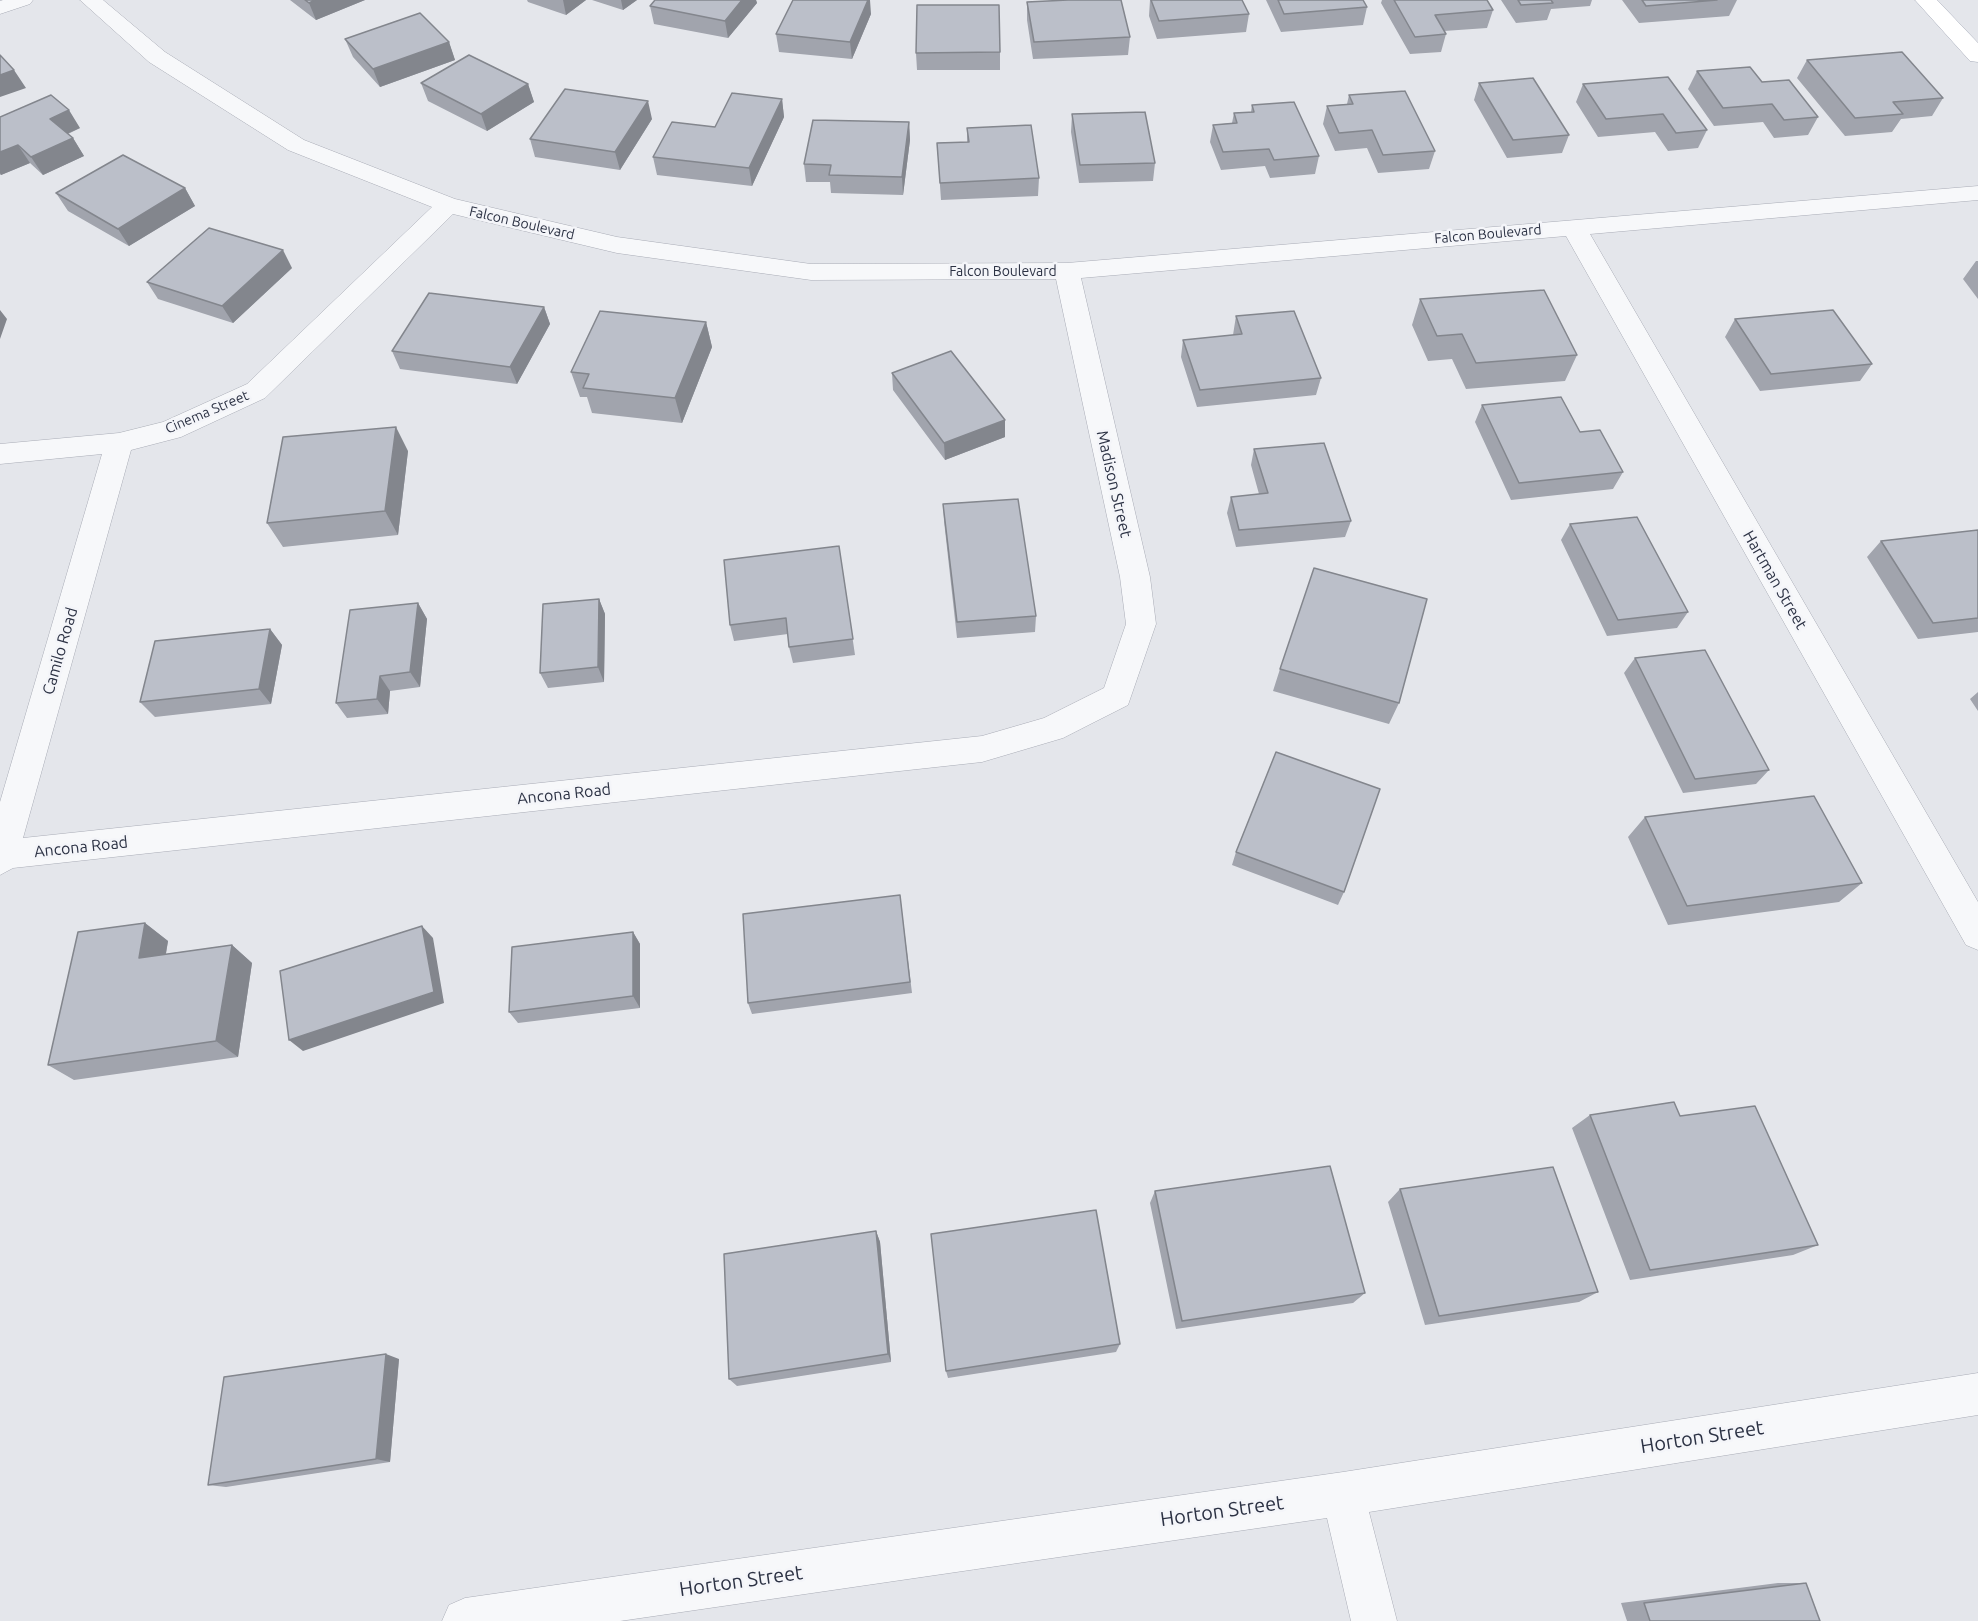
<!DOCTYPE html>
<style>
body{margin:0}
canvas{display:block;background:#e4e6eb}
</style>
<canvas width="1978" height="1621"></canvas>
<script>
const context = document.querySelector('canvas').getContext('2d');
context.lineJoin = 'round';
const poly = rows => new Path2D(rows.map(r => 'M' + r).join(''));
function trace(path, color, width, dash) { context.strokeStyle = color; context.lineWidth = width; context.lineCap = dash ? 'butt' : 'round'; context.setLineDash(dash || []); context.stroke(path); }
function fillPath(path, color) { context.fillStyle = color; context.fill(path, 'evenodd'); }
function label(font, color, halo, rows, align = 'center') {
  context.font = font + ' Ubuntu,sans-serif'; context.lineWidth = 5; context.setLineDash([]); context.textBaseline = 'middle'; context.strokeStyle = halo; context.fillStyle = color; for (const [text, x, y, turn = 0] of rows) {
    context.save(); context.translate(x, y); context.rotate((+turn || 0) * Math.PI / 180); context.textAlign = isNaN(turn) ? turn : align; if (halo) context.strokeText(text, 0, 0); context.fillText(text, 0, 0); context.restore();
  }
}
const minor = poly([
 [3,0,33,0,30,4,0,14,0,1,3,0],
 [80,0,103,0,165,52,304,140,455,199,617,237,811,264,1067,263,1978,186,1978,200,1590,234,1978,902,1978,950,1966,945,1566,236,1081,278,1150,577,1156,624,1128,705,1063,738,982,762,13,868,0,875,0,802,102,454,0,464,0,444,119,433,163,422,247,384,432,207,288,150,149,62,80,0],
 [453,214,617,253,811,280,1056,279,1120,577,1126,624,1104,688,1044,718,982,736,23,838,131,450,181,437,265,398,453,214],
 [1978,1373,1978,1415,1369,1512,1397,1621,1351,1621,1327,1518,620,1621,442,1621,449,1605,465,1598,1343,1472,1978,1373]
]);
const major = poly([
 [1915,0,1937,0,1978,43,1978,62,1970,61,1915,0]
]);
const wall = poly([
 [290,0,365,0,316,20],
 [527,0,586,0,566,15,528,2],
 [592,0,637,0,623,10],
 [655,0,756,0,757,3,728,38,654,24,650,6],
 [1150,0,1242,0,1249,14,1246,32,1157,39,1149,16],
 [1266,0,1363,0,1367,7,1363,25,1281,32],
 [1382,0,1487,0,1493,10,1487,28,1444,31,1446,34,1441,52,1410,54,1381,3],
 [1501,0,1592,0,1590,6,1551,9,1547,20,1516,23],
 [1622,0,1737,0,1729,16,1639,23],
 [1027,2,1130,37,1128,55,1033,59,1027,20],
 [871,14,852,59,779,52,776,34],
 [345,39,449,42,455,60,380,87,353,57],
 [1000,52,1000,70,917,70,916,53],
 [1807,60,1943,98,1932,116,1901,119,1892,132,1845,136,1797,78],
 [1697,71,1762,82,1818,117,1808,135,1774,138,1763,122,1714,126,1688,89],
 [421,83,528,84,534,102,487,131,428,101],
 [1479,83,1569,135,1562,153,1507,158,1474,100],
 [1583,84,1707,130,1698,148,1668,151,1655,132,1598,137,1576,102],
 [1349,95,1435,151,1429,169,1378,173,1367,148,1335,151,1323,124,1327,106,1347,104],
 [782,99,784,117,752,186,657,175,653,157],
 [1252,105,1319,156,1315,174,1270,178,1265,166,1221,170,1210,142,1213,125,1232,123,1234,113,1251,112],
 [1072,114,1155,163,1153,181,1079,183,1071,132],
 [0,117,80,128,68,134,73,138,84,156,43,175,30,163,1,175,0,174],
 [652,119,620,170,535,157,530,139],
 [909,122,910,140,903,195,831,193,830,182,806,182,804,164],
 [967,128,1039,178,1038,196,941,200,937,143,967,142],
 [185,188,195,206,129,246,68,211,56,193],
 [1976,261,1978,261,1978,299,1963,279],
 [292,268,233,323,158,299,147,282],
 [1420,299,1577,355,1565,381,1466,389,1452,359,1428,361,1412,325],
 [544,307,550,324,517,384,400,369,392,351],
 [1236,316,1321,378,1316,395,1197,407,1181,357,1183,340,1233,335],
 [1735,319,1872,364,1860,381,1760,391,1725,337],
 [706,322,712,347,682,423,592,413,587,397,580,397,571,372],
 [892,373,1005,437,945,460,893,390],
 [1482,405,1580,432,1623,472,1613,489,1511,500,1475,422],
 [1254,449,1351,521,1345,537,1236,547,1227,513,1231,497,1259,494,1251,465],
 [408,451,398,535,283,547,267,523],
 [943,504,1036,616,1035,632,957,638,944,521],
 [1570,524,1688,612,1677,628,1607,636,1561,540],
 [1978,530,1978,632,1918,639,1867,557,1881,541],
 [839,546,855,655,793,663,789,647,788,634,734,641,730,625],
 [599,599,605,614,604,682,548,688,540,673],
 [418,603,427,619,420,687,390,691,388,714,347,718,336,703],
 [270,629,282,645,271,704,155,717,140,702],
 [1635,658,1769,770,1756,784,1683,793,1624,673],
 [1280,669,1399,703,1389,724,1273,691],
 [1978,692,1978,711,1970,699],
 [1645,817,1862,883,1839,902,1668,925,1628,837],
 [1236,852,1344,892,1338,905,1232,865],
 [900,895,912,993,752,1014,748,1003],
 [145,923,168,941,166,954,232,945,252,963,238,1057,74,1080,48,1065],
 [633,932,640,944,640,1008,518,1023,509,1012],
 [1590,1115,1680,1116,1818,1245,1793,1255,1630,1280,1572,1128],
 [1400,1189,1598,1292,1579,1302,1425,1325,1388,1202],
 [1155,1191,1365,1293,1353,1303,1176,1329,1150,1203],
 [876,1231,880,1242,891,1362,737,1386,729,1379],
 [1120,1344,1116,1352,948,1378,946,1371],
 [399,1359,390,1462,226,1487,208,1485],
 [1778,1583,1806,1583,1820,1621,1627,1621,1621,1603]
]);
const shadedWall = poly([
 [315,0,365,0,316,20,309,3],
 [563,0,586,0,566,15],
 [621,0,637,0,623,10],
 [742,0,756,0,757,3,728,38,725,21],
 [868,0,870,0,871,14,852,59,850,42],
 [449,42,455,60,380,87,373,69],
 [14,70,26,88,0,97,0,75],
 [528,84,534,102,487,131,481,114],
 [782,99,784,117,752,186,749,168],
 [648,101,652,119,620,170,615,152],
 [69,110,80,128,62,136,50,119],
 [909,122,910,140,903,195,902,177],
 [73,138,84,156,43,175,31,157],
 [18,145,30,163,1,175,0,173,0,152],
 [185,188,195,206,129,246,118,229],
 [283,250,292,268,233,323,222,306],
 [544,307,550,324,517,384,510,367],
 [0,310,7,319,0,339],
 [706,322,712,347,682,423,675,398],
 [1005,420,1005,437,945,460,944,443],
 [396,427,408,451,398,535,385,511],
 [599,599,605,614,604,682,598,667],
 [418,603,427,619,420,687,410,672],
 [270,629,282,645,271,704,259,689],
 [380,676,390,691,388,714,377,699],
 [145,923,168,941,162,975,139,958],
 [422,926,433,938,444,1003,303,1051,289,1040],
 [633,932,640,944,640,1008,633,996],
 [232,945,252,963,238,1057,216,1041],
 [876,1231,880,1242,891,1362,888,1354],
 [386,1354,399,1359,390,1462,376,1459]
]);
const building = poly([
 [305,0,315,0,309,3,305,0],
 [655,0,742,0,725,21,650,6,655,0],
 [793,0,868,0,850,42,776,34,793,0],
 [1068,0,1121,0,1130,37,1034,42,1027,2,1068,0],
 [1151,0,1242,0,1249,14,1159,21,1151,0],
 [1278,0,1363,0,1367,7,1284,14,1278,0],
 [1394,0,1487,0,1493,10,1435,15,1446,34,1415,37,1394,0],
 [1518,0,1551,0,1553,3,1521,5,1518,0],
 [1642,0,1717,0,1646,6,1642,0],
 [917,5,999,5,1000,52,916,53,917,5],
 [420,13,449,42,373,69,345,39,420,13],
 [1902,52,1943,98,1893,102,1903,114,1855,118,1807,60,1902,52],
 [0,55,14,70,0,75,0,55],
 [469,55,528,84,481,114,421,83,469,55],
 [1750,67,1762,82,1789,80,1818,117,1784,120,1772,104,1723,108,1697,71,1750,67],
 [1668,77,1707,130,1676,133,1663,114,1606,119,1583,84,1668,77],
 [1533,78,1569,135,1513,140,1479,83,1533,78],
 [565,89,648,101,615,152,530,139,565,89],
 [1405,91,1435,151,1383,155,1372,130,1339,133,1327,106,1353,104,1349,95,1405,91],
 [732,93,782,99,749,168,653,157,672,122,715,127,732,93],
 [51,95,69,110,50,119,73,138,31,157,18,145,0,152,0,117,51,95],
 [1294,102,1319,156,1274,160,1269,149,1223,152,1213,125,1237,123,1234,113,1254,112,1252,105,1294,102],
 [1145,112,1155,163,1080,165,1072,114,1145,112],
 [813,120,909,122,902,177,829,175,831,165,804,164,813,120],
 [1031,125,1039,178,940,183,937,143,969,142,967,128,1031,125],
 [123,155,185,188,118,229,56,193,123,155],
 [209,228,283,250,222,306,147,282,209,228],
 [1544,290,1577,355,1476,363,1462,334,1437,336,1420,299,1544,290],
 [429,293,544,307,510,367,392,351,429,293],
 [1833,310,1872,364,1771,374,1735,319,1833,310],
 [600,311,706,322,675,398,583,388,589,374,571,372,600,311],
 [1294,311,1321,378,1200,390,1183,340,1242,334,1236,316,1294,311],
 [951,351,1005,420,944,443,892,373,951,351],
 [1561,397,1580,432,1600,430,1623,472,1519,483,1482,405,1561,397],
 [396,427,385,511,267,523,283,437,396,427],
 [1324,443,1351,521,1239,530,1231,497,1268,493,1254,449,1324,443],
 [1018,499,1036,616,957,622,943,504,1018,499],
 [1637,517,1688,612,1618,620,1570,524,1637,517],
 [1978,530,1978,618,1933,623,1881,541,1978,530],
 [839,546,853,639,789,647,786,618,730,625,724,560,839,546],
 [1314,568,1427,599,1399,703,1280,669,1314,568],
 [599,599,598,667,540,673,543,604,599,599],
 [418,603,410,672,380,676,377,699,336,703,350,610,418,603],
 [270,629,259,689,140,702,155,641,270,629],
 [1705,650,1769,770,1695,779,1635,658,1705,650],
 [1276,752,1380,789,1344,892,1236,852,1276,752],
 [1814,796,1862,883,1687,906,1645,817,1814,796],
 [900,895,910,982,748,1003,743,914,900,895],
 [145,923,139,958,232,945,216,1041,48,1065,78,932,145,923],
 [422,926,434,992,289,1040,280,971,422,926],
 [633,932,633,996,509,1012,512,947,633,932],
 [1674,1102,1680,1116,1755,1106,1818,1245,1650,1270,1590,1115,1674,1102],
 [1330,1166,1365,1293,1182,1321,1155,1191,1330,1166],
 [1553,1167,1598,1292,1439,1316,1400,1189,1553,1167],
 [1096,1210,1120,1344,946,1371,931,1234,1096,1210],
 [876,1231,888,1354,729,1379,724,1254,876,1231],
 [386,1354,376,1459,208,1485,224,1377,386,1354],
 [1806,1583,1820,1621,1650,1621,1644,1603,1806,1583]
]);
const farStreetnames = [
 ["Falcon Boulevard",522,223,13],
 ["Falcon Boulevard",1488,234,-5],
 ["Falcon Boulevard",1003,271],
 ["Cinema Street",207,412,-23]
];
const streetNames = [
 ["Madison Street",1114,484,77],
 ["Hartman Street",1775,580,60],
 ["Camilo Road",60,651,-74],
 ["Ancona Road",564,794,-6],
 ["Ancona Road",81,847,-6]
];
const nearStreetnames = [
 ["Horton Street",1702,1437,-9],
 ["Horton Street",1222,1511,-8],
 ["Horton Street",741,1581,-8]
];
trace(minor, '#a9acb6', 1);
trace(major, '#a4a9b7', 1);
fillPath(minor, '#f7f8fa');
fillPath(major, '#fff');
fillPath(wall, '#a1a4ad');
fillPath(shadedWall, '#83868d');
fillPath(building, '#bbbfc9');
trace(building, '#83868d', 1.5);
label('14px', '#2c3244', '#f4f5f9', farStreetnames);
label('16px', '#2c3244', '#f4f5f9', streetNames);
label('20px', '#2c3244', '#f4f5f9', nearStreetnames);
</script>
